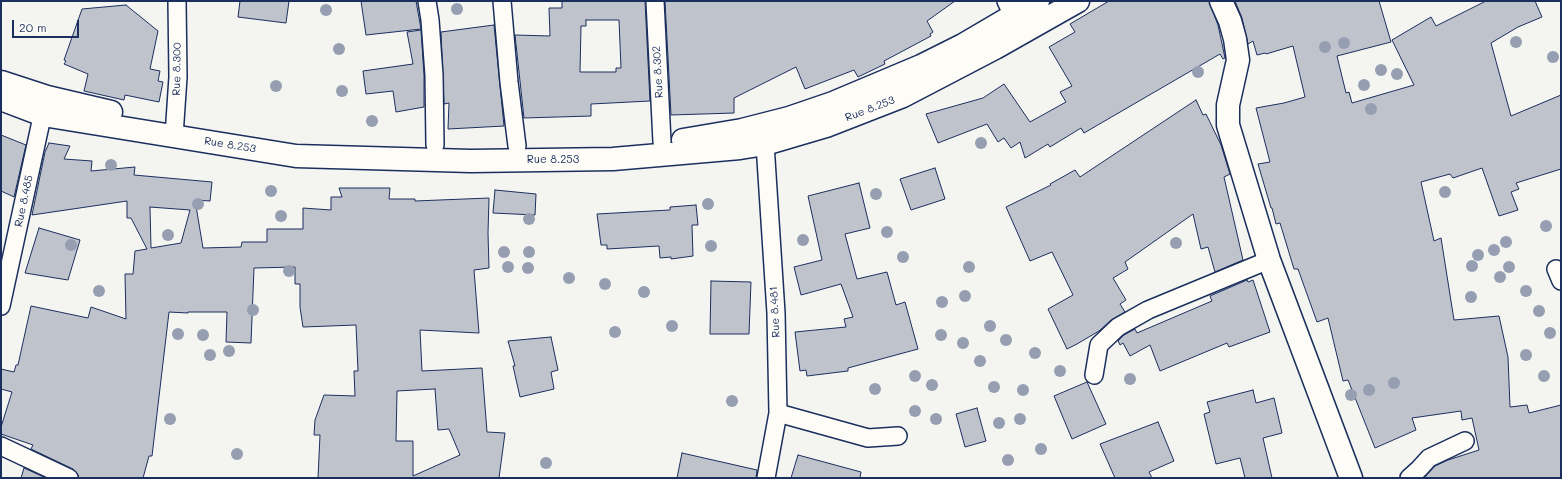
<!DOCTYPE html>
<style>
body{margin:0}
#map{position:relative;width:1562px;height:479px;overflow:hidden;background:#f4f4f1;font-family:Mali,sans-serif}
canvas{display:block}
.frame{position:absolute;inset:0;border:2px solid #1b2f5e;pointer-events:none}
.scale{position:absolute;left:12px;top:20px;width:67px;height:18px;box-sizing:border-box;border:2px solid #1b2f5e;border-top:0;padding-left:5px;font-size:12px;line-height:14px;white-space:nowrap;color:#1b2f5e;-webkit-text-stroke:3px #fdfcf7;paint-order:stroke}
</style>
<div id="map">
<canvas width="1562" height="479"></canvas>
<div class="frame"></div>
<div class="scale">20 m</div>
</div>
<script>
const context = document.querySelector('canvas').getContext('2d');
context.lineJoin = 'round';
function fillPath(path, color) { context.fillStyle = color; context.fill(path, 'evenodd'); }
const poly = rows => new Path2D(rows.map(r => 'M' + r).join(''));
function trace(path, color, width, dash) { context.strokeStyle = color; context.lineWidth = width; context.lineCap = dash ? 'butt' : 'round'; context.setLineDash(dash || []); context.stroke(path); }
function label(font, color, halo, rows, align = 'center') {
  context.font = font + ' Mali,sans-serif'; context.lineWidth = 3.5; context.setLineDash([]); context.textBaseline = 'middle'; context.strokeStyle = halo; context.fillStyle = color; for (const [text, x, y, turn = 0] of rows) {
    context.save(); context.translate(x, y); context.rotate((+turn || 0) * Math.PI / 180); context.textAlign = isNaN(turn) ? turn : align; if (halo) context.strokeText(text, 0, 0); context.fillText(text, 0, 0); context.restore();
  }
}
const building = poly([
 [240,1,289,1,286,23,238,17,240,1],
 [361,1,416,1,421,29,366,35,361,1],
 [562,1,645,1,650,101,591,104,591,116,524,118,515,35,550,36,549,8,562,8,562,1],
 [586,20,619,20,621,68,616,68,616,72,580,72,581,26,586,26,586,20],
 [665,1,955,1,927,21,933,32,930,34,931,36,884,61,885,64,858,77,854,70,805,89,796,67,734,98,734,113,671,115,665,1],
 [1109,1,1209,1,1218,25,1225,58,1223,59,1220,54,1084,133,1081,128,1050,147,1048,144,1025,158,1020,142,1011,148,1004,138,998,142,987,124,938,143,926,114,983,98,1004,84,1030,122,1066,102,1060,92,1072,86,1049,47,1075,32,1070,24,1109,1],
 [1235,1,1379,1,1391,42,1337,56,1346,93,1349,92,1352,103,1414,85,1392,40,1431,17,1436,26,1486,1,1535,1,1542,17,1518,27,1491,43,1511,116,1561,95,1561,169,1516,183,1519,189,1511,192,1518,210,1499,216,1482,168,1453,178,1450,174,1421,182,1434,241,1441,238,1454,320,1499,316,1508,357,1510,407,1527,405,1529,413,1561,405,1561,478,1424,478,1435,466,1448,460,1479,450,1472,418,1462,420,1461,411,1412,418,1416,430,1375,448,1348,380,1343,381,1328,318,1317,322,1298,269,1294,269,1280,223,1276,224,1272,208,1271,208,1258,164,1270,162,1256,108,1284,103,1305,97,1293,46,1266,54,1265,53,1257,55,1253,41,1248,44,1242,18,1235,1],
 [126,5,158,31,150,69,160,71,158,81,163,82,159,102,125,95,124,100,84,91,88,74,64,64,66,61,64,60,82,9,126,5],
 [494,25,504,126,448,129,449,103,444,104,441,32,494,25],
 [421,30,424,75,424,107,396,112,393,91,366,94,363,71,413,64,407,32,421,30],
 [1196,100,1203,115,1206,114,1221,145,1230,174,1224,177,1243,260,1215,272,1208,247,1201,249,1193,214,1125,262,1128,269,1113,278,1126,300,1120,304,1125,312,1111,320,1099,331,1077,344,1067,349,1048,309,1073,295,1052,252,1030,261,1006,207,1051,185,1050,184,1075,170,1080,177,1196,100],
 [1,135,26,145,14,197,1,191,1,135],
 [49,143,70,146,64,159,92,161,91,171,135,167,134,175,212,182,210,201,195,200,203,248,241,247,242,242,267,242,267,229,303,229,303,208,331,210,331,197,342,197,339,188,390,188,389,199,415,199,415,201,489,198,488,233,489,268,474,270,479,333,420,330,422,371,482,368,487,432,505,433,499,478,318,478,320,435,314,435,315,420,324,395,355,396,354,371,358,371,356,325,303,327,300,307,300,284,295,284,295,267,254,268,251,343,226,342,227,312,188,312,188,313,169,312,152,456,149,456,143,478,79,478,77,473,73,469,31,449,33,445,1,434,1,427,12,392,1,389,1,369,14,372,16,365,18,365,31,306,88,318,91,307,126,319,125,274,133,274,135,251,147,249,131,218,127,218,127,201,32,215,45,152,49,143],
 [150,207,190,210,181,243,151,248,150,207],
 [435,389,438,430,449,429,460,455,413,476,413,441,396,441,397,391,435,389],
 [935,168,945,199,911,210,900,179,935,168],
 [859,183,870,228,845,234,857,279,887,272,896,305,905,302,918,349,848,368,848,371,807,376,806,370,800,371,795,332,846,327,844,319,853,317,841,284,801,295,794,267,822,260,808,196,859,183],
 [495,190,536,194,535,215,493,213,495,190],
 [696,205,698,225,692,225,693,256,671,259,671,257,660,258,659,246,607,249,607,245,601,245,597,214,670,210,670,207,696,205],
 [39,228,80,240,68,280,25,273,39,228],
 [1247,280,1248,282,1253,280,1270,332,1229,347,1227,343,1160,371,1150,345,1130,356,1123,343,1120,345,1118,341,1124,335,1135,329,1137,333,1212,301,1210,296,1247,280],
 [711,281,751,282,749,334,710,334,711,281],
 [551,337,558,370,551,372,554,389,520,397,513,366,515,366,508,341,551,337],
 [1087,382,1106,424,1072,439,1054,396,1087,382],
 [1253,390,1256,403,1274,398,1282,433,1263,438,1272,478,1245,478,1240,458,1216,464,1204,414,1210,412,1207,402,1253,390],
 [977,408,986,441,965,447,956,414,977,408],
 [1158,422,1174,461,1149,472,1152,478,1115,478,1100,444,1158,422],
 [682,453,757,470,756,478,677,478,682,453],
 [798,455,861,472,860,478,791,478,798,455],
 [24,468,46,478,21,478,24,468]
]);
const street = poly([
 [427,1,430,20,434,75,435,145],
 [502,1,509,82,517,146],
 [655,1,662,142],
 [1006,1,1013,16],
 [174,136,178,77,177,1],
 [765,144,776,313,778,413,766,478],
 [1556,269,1561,281],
 [1,306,45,103],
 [1094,375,1099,345,1118,327,1148,310,1269,260],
 [778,413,868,438,898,436],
 [1,446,69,478],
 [1409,478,1419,469,1429,458,1465,441]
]);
const secondary = poly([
 [1221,1,1230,21,1235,39,1238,60,1228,105,1228,125,1269,260,1351,478]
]);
const highway = poly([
 [1,82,47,97,111,112],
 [1,99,43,115,296,156,471,161,613,159,740,148,765,144,826,126,903,96,995,48,1078,1],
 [683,140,742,130,789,118,833,103,921,66,963,45,1038,1]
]);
const trees = [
 [457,9],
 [326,10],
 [1516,42],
 [1344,43],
 [1325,47],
 [339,49],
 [1553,57],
 [1381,70],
 [1198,72],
 [1397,74],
 [1364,85],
 [276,86],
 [342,91],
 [1371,109],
 [372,121],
 [981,143],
 [111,165],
 [271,191],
 [1445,192],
 [876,194],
 [198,204],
 [708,204],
 [281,216],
 [529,219],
 [1546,226],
 [887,232],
 [168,235],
 [803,240],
 [1506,242],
 [1176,243],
 [71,245],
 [711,246],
 [1494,250],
 [504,252],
 [529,252],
 [1478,255],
 [903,257],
 [1472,266],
 [508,267],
 [969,267],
 [1509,267],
 [528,268],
 [289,271],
 [1500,277],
 [569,278],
 [605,284],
 [99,291],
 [1526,291],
 [644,292],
 [965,296],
 [1471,297],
 [942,302],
 [253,310],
 [1539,311],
 [672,326],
 [990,326],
 [615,332],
 [1550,333],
 [178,334],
 [203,335],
 [941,335],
 [1006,340],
 [963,343],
 [229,351],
 [1035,353],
 [210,355],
 [1526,355],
 [980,361],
 [1060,371],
 [915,376],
 [1544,376],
 [1130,379],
 [1394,383],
 [932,385],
 [994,387],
 [875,389],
 [1023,390],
 [1369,390],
 [1351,395],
 [732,401],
 [915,411],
 [170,419],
 [936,419],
 [1020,419],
 [999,423],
 [1041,449],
 [237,454],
 [1008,460],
 [546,463]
];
const streetNames = [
 ["Rue 8.300",177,69,-89],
 ["Rue 8.302",658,72,-93],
 ["Rue 8.253",870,109,-21],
 ["Rue 8.253",230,145,9],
 ["Rue 8.253",553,160],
 ["Rue 8.485",24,201,-78],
 ["Rue 8.481",775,312,-93]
];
fillPath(building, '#bfc3cc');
trace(building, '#1b2f5e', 1);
trace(street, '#1b2f5e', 20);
trace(secondary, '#1b2f5e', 25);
trace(highway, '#1b2f5e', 25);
trace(street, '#fdfcf7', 17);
trace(secondary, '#fdfcf7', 22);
trace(highway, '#fdfcf7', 22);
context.fillStyle = '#969fb1';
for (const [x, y] of trees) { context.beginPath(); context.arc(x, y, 6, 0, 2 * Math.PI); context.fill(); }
label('11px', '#1b2f5e', '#fdfcf7', streetNames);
</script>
